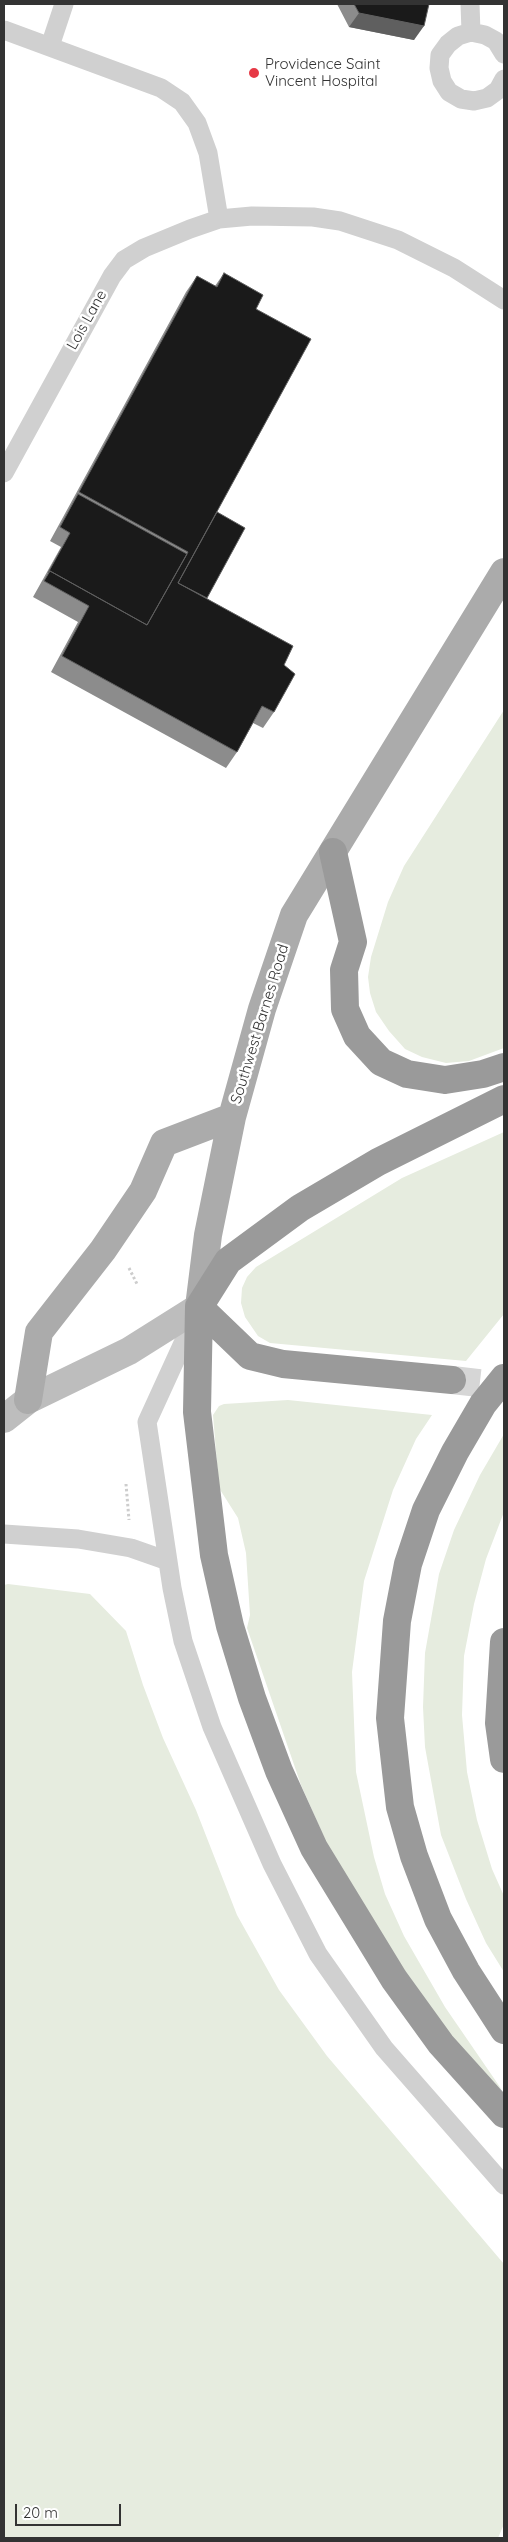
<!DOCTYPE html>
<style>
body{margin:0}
#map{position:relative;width:508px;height:2542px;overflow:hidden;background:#fff;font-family:Quicksand,sans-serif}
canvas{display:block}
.frame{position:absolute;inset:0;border:5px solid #333;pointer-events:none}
.scale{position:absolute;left:15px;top:2504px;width:106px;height:22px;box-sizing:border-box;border:2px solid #333;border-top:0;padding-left:6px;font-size:15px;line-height:18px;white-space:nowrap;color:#333;-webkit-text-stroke:4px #fff;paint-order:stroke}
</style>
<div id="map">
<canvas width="508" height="2542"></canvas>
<div class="frame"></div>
<div class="scale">20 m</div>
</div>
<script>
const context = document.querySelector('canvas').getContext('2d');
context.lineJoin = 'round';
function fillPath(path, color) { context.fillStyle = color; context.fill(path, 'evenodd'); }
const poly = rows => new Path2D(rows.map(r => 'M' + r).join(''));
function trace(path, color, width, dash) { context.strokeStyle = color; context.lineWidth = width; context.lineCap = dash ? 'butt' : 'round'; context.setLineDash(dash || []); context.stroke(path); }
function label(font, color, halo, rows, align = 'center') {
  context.font = font + ' Quicksand,sans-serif'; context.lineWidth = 5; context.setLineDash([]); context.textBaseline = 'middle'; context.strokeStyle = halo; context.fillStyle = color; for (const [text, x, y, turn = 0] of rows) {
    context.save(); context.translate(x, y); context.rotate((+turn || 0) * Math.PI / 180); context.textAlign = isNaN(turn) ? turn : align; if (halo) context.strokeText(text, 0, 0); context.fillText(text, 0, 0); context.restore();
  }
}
const green = poly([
 [504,710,504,1048,469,1061,446,1063,422,1057,405,1049,389,1031,376,1012,370,993,368,977,371,957,388,902,404,866],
 [504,1132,504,1314,466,1361,270,1343,258,1336,245,1317,241,1303,242,1288,247,1277,256,1267,402,1178],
 [288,1400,432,1415,416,1439,393,1490,364,1581,352,1672,356,1772,374,1857,385,1894,404,1936,445,2007,502,2090,483,2074,413,1988,338,1869,301,1785,247,1628,250,1615,246,1553,238,1518,219,1488,213,1415,219,1406,224,1404],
 [504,1434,504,1512,486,1559,474,1604,464,1656,462,1715,467,1772,477,1820,492,1869,504,1896,504,1972,486,1943,466,1899,441,1835,425,1747,423,1707,425,1653,439,1574,454,1530,480,1475],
 [8,1584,90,1594,126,1631,143,1685,163,1738,196,1810,237,1915,279,1990,327,2056,504,2264,504,2524,498,2538,4,2538,4,1585]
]);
const motorwayTunnel = poly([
 [452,1380,504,1386]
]);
const path = poly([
 [129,1268,137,1284],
 [126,1484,129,1520]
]);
const service = poly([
 [470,4,471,32],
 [4,30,161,88,182,102,197,123,208,153,219,219],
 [50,46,64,4],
 [504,54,496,41,485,35,471,32,458,36,448,44,440,55,439,68,442,81,449,92,461,99,474,101,487,98,498,90,504,79],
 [4,473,112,276,124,260,144,248,190,229,219,219,252,216,313,217,340,221,398,240,454,268,504,300],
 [195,1317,147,1422,172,1588,183,1641,212,1727,272,1864,318,1954,384,2048,504,2185],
 [4,1534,78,1539,131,1548,168,1561]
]);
const secondary = poly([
 [4,1419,28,1400,129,1351,199,1307]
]);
const primary = poly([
 [199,1307,208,1235,232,1117,262,1009,294,915,504,572],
 [28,1400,39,1332,103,1250,143,1191,164,1143,232,1117]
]);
const motorway = poly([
 [333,852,353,942,344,970,345,1009,357,1036,381,1062,407,1074,445,1080,483,1074,504,1067],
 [504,1099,378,1162,300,1208,228,1261,199,1307,197,1412,214,1555,230,1626,252,1698,279,1771,314,1848,394,1979,441,2044,504,2114],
 [199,1307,250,1356,283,1364,452,1380],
 [504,1378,483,1404,455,1452,426,1510,408,1564,397,1621,390,1718,400,1807,414,1856,438,1919,466,1971,504,2030],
 [504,1642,499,1723,504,1759]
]);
const wall = poly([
 [337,4,429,4,414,40,349,27],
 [224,273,256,309,217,512,207,598,284,665,274,712,263,728,253,723,237,752,226,768,51,672,78,622,33,597,61,547,50,541,186,292,197,276,215,286]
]);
const shadedWall = poly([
 [359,13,424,26,414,40,349,27]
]);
const building = poly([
 [354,4,429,4,424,26,359,13,354,4],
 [224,273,263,295,256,309,311,339,178,583,293,646,284,665,295,674,274,712,262,706,237,752,62,656,89,606,44,581,50,571,147,625,188,552,79,492,197,276,217,287,224,273],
 [78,494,187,554,147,625,50,571,48,573,70,533,60,527,78,494],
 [217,512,245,528,207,598,178,583,217,512]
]);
const markers = [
 [254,73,6,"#e63946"]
];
const poiNames = [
 ["Providence Saint",265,64],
 ["Vincent Hospital",265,81]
];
const streetNames = [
 ["Lois Lane",87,320,-61],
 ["Southwest Barnes Road",260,1024,-73]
];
fillPath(green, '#e6ecdf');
trace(motorwayTunnel, '#d6d6d6', 28, [28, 14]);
trace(path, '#cdcdcd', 3, [2.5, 2.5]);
trace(service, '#d0d0d0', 19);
trace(secondary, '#bdbdbd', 28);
trace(primary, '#ababab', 28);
trace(motorway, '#9a9a9a', 28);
fillPath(wall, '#8c8c8c');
fillPath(shadedWall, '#5f5f5f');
fillPath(building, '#1a1a1a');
trace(building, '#5f5f5f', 1);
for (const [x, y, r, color] of markers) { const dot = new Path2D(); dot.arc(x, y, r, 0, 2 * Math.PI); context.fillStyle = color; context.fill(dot); trace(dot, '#fff', 2); }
label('15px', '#333', '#fff', poiNames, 'left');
label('15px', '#333', '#fff', streetNames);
</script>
